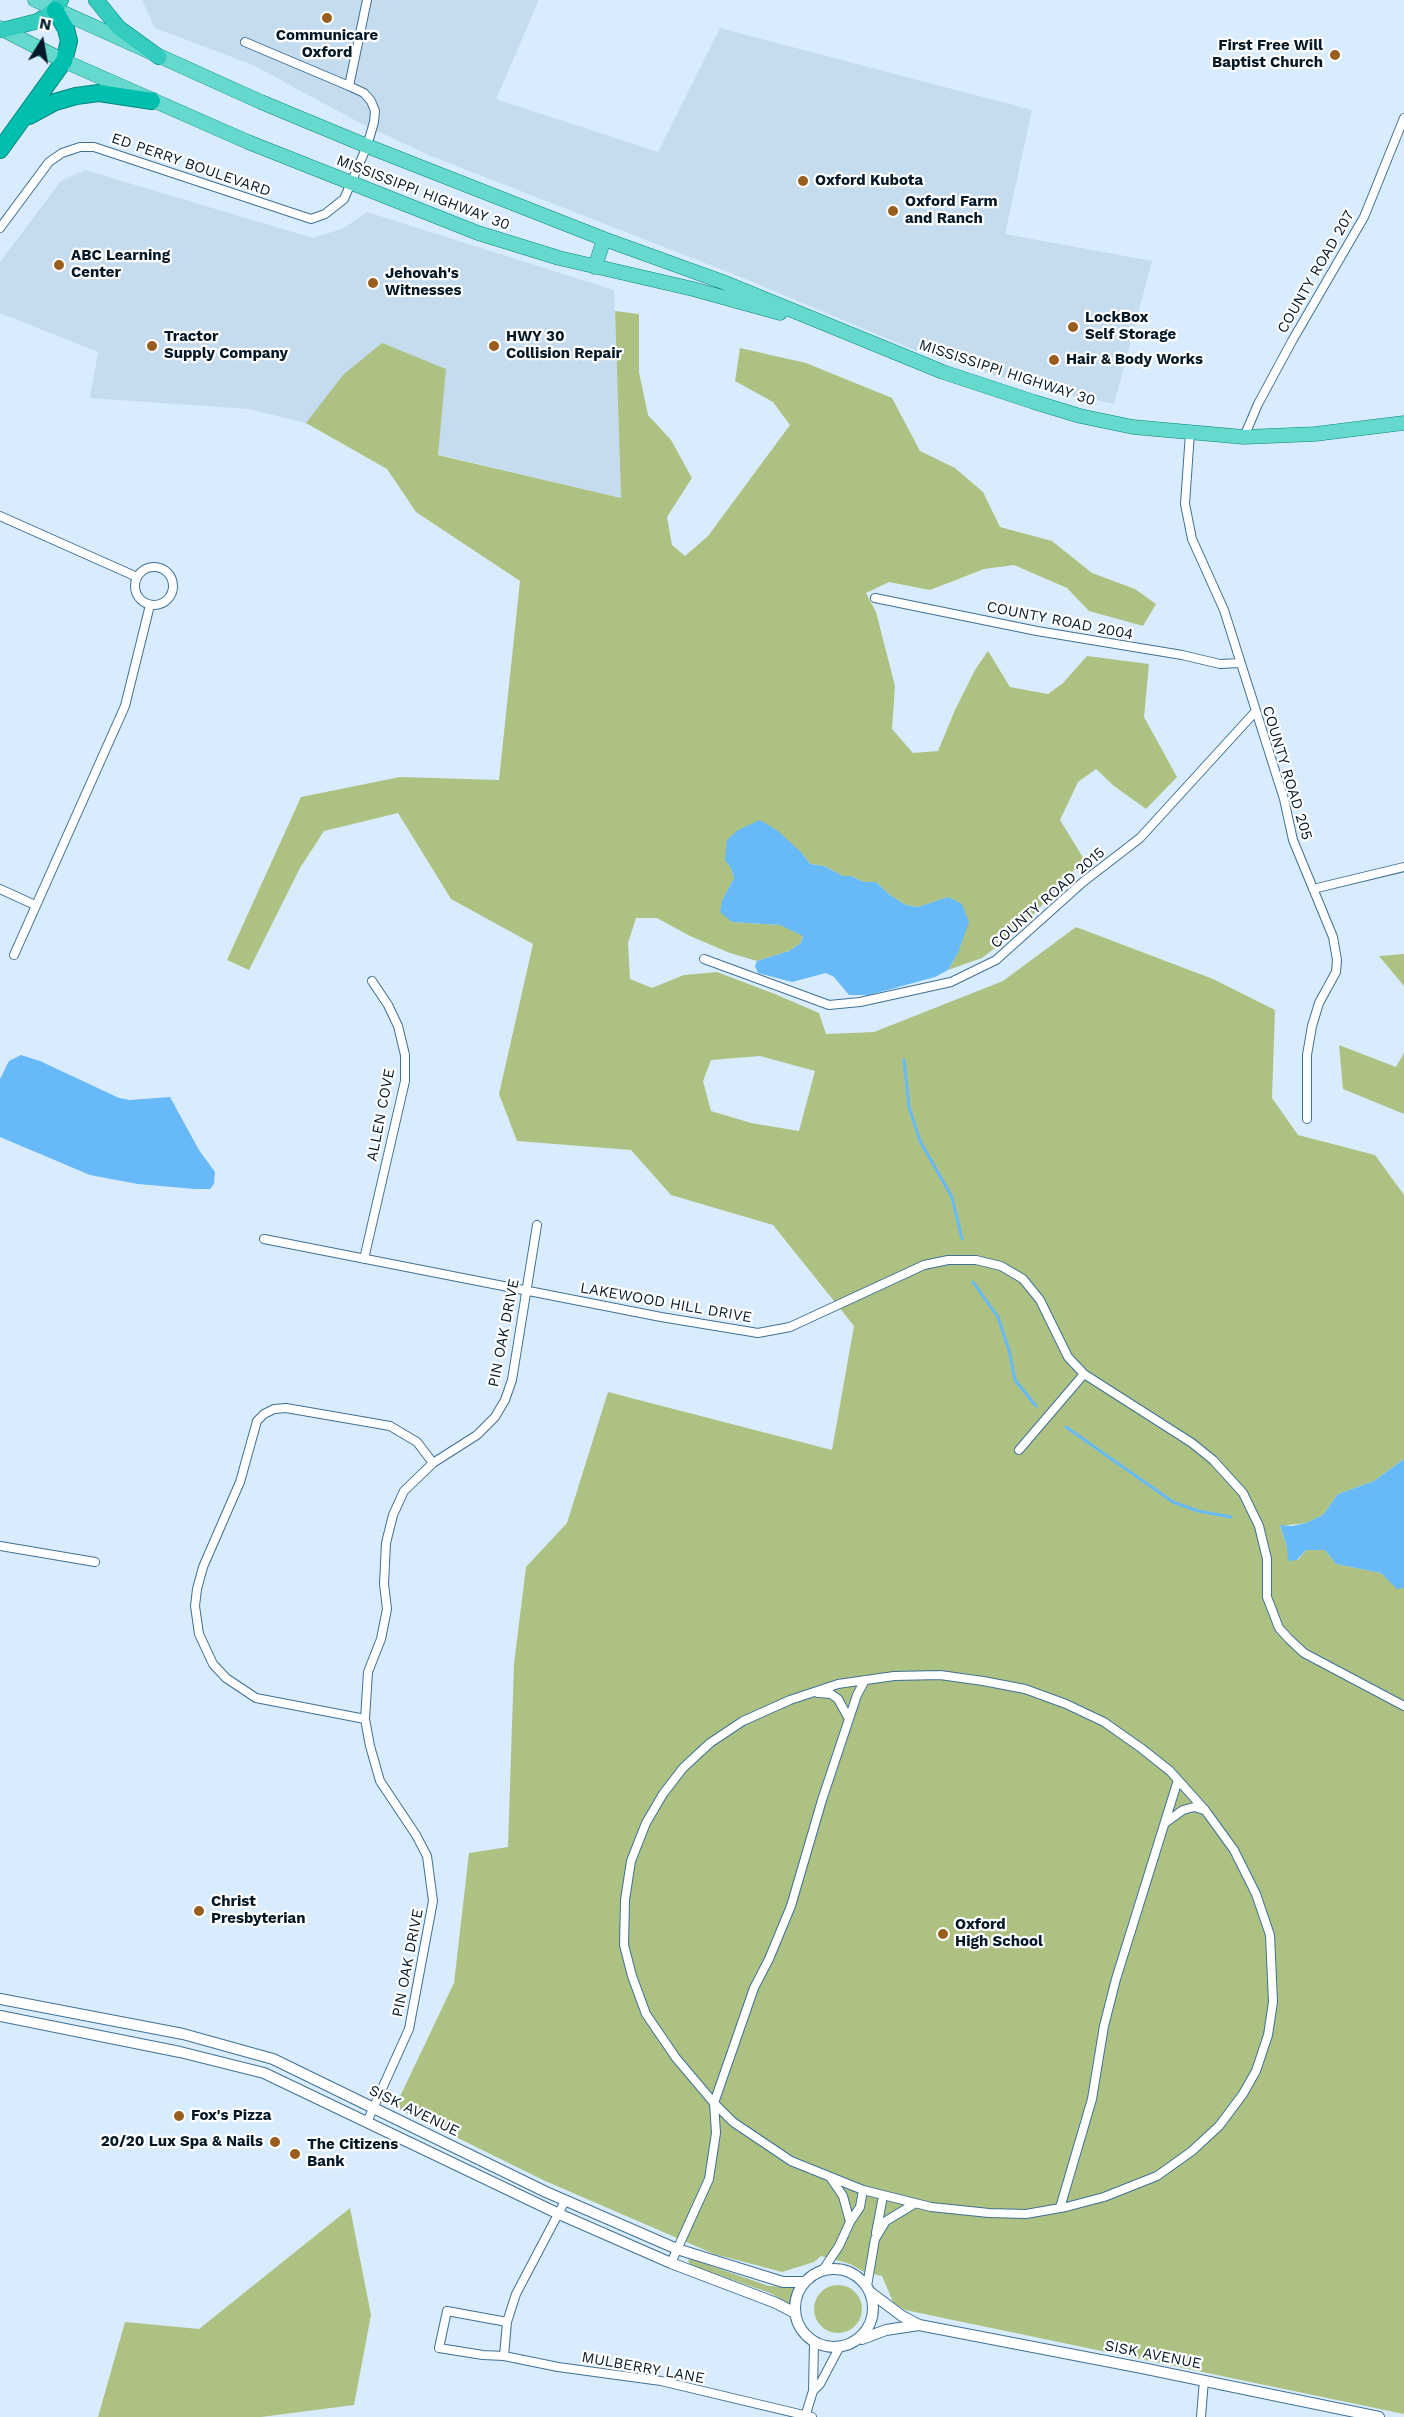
<!DOCTYPE html>
<style>
body{margin:0}
#map{position:relative;width:1404px;height:2417px;overflow:hidden;background:#d8ecfe;font-family:"Work Sans",sans-serif}
canvas{display:block}
.north{position:absolute;left:12px;top:12px;width:60px;height:60px;-webkit-text-stroke:4px #fff;paint-order:stroke;rotate:11deg;font-size:16px;font-weight:700;line-height:24px;text-align:center;color:#041827}
.north::after{content:'';display:block;margin:auto;width:21px;height:27px;background:#041827;clip-path:polygon(50% 0,100% 100%,50% 72%,0 100%)}
</style>
<div id="map">
<canvas width="1404" height="2417"></canvas>
<div class="north">N</div>
</div>
<script>
const context = document.querySelector('canvas').getContext('2d');
context.lineJoin = 'round';
function fillPath(path, color) { context.fillStyle = color; context.fill(path, 'evenodd'); }
const poly = rows => new Path2D(rows.map(r => 'M' + r).join(''));
function trace(path, color, width, dash) { context.strokeStyle = color; context.lineWidth = width; context.lineCap = dash ? 'butt' : 'round'; context.setLineDash(dash || []); context.stroke(path); }
function label(font, color, halo, rows, align = 'center') {
  context.font = font + ' "Work Sans",sans-serif'; context.lineWidth = 4.5; context.setLineDash([]); context.textBaseline = 'middle'; context.strokeStyle = halo; context.fillStyle = color; for (const [text, x, y, turn = 0] of rows) {
    context.save(); context.translate(x, y); context.rotate((+turn || 0) * Math.PI / 180); context.textAlign = isNaN(turn) ? turn : align; if (halo) context.strokeText(text, 0, 0); context.fillText(text, 0, 0); context.restore();
  }
}
const built = poly([
 [142,0,539,0,496,99,658,152,720,28,1032,110,1005,234,1152,261,1114,404,1030,387,914,350,743,278,431,156,360,123,253,65,155,28],
 [85,170,313,238,344,228,367,212,614,290,621,498,248,409,90,398,98,352,0,313,0,262,61,181]
]);
const green = poly([
 [615,311,639,314,639,372,648,415,671,440,692,478,667,517,672,545,685,556,708,536,790,425,773,402,735,381,740,348,806,363,892,398,920,451,955,468,983,492,1000,527,1052,541,1092,573,1135,589,1156,604,1143,626,1089,611,1067,588,1014,565,984,569,930,590,889,582,866,593,876,612,895,686,892,729,913,753,938,751,955,710,975,670,988,651,1010,687,1048,694,1063,683,1087,656,1149,664,1144,717,1177,777,1146,809,1114,786,1096,769,1078,782,1060,820,1084,859,1022,927,982,958,948,970,958,953,948,897,918,907,906,905,890,895,876,882,864,882,851,876,843,876,824,866,810,864,802,853,731,868,734,878,722,901,732,922,780,925,803,935,801,943,789,951,757,961,730,953,690,936,657,918,636,918,628,943,630,979,652,988,684,975,717,972,775,994,819,1013,826,1034,874,1032,1003,981,1076,927,1213,979,1275,1010,1272,1098,1298,1135,1375,1155,1404,1195,1404,1459,1374,1481,1338,1494,1323,1515,1306,1523,1280,1526,1287,1547,1298,1560,1306,1550,1325,1550,1336,1564,1381,1573,1397,1588,1404,1588,1404,2414,905,2310,893,2302,882,2276,864,2272,850,2264,821,2256,814,2262,782,2272,714,2254,543,2180,395,2107,454,1983,469,1853,508,1847,514,1664,526,1567,567,1523,608,1392,832,1450,854,1326,773,1225,671,1195,631,1150,517,1141,499,1094,533,944,451,899,398,813,324,831,300,868,249,970,227,960,301,797,400,777,499,780,520,581,416,512,387,469,306,423,343,375,382,343,446,369,438,455,621,498],
 [760,1056,815,1071,799,1131,751,1123,711,1111,703,1081,711,1060],
 [1404,954,1404,986,1379,956],
 [1339,1045,1396,1067,1404,1053,1404,1114,1343,1089],
 [350,2208,371,2315,354,2405,261,2417,98,2417,125,2322,199,2329],
 [691,2259,769,2286,798,2287,792,2305,770,2293,690,2265,688,2260],
 '814 2309a24 24 0 1 1 48 0a24 24 0 1 1-48 0Z'
]);
const water = poly([
 [760,820,778,831,802,853,810,864,824,866,843,876,851,876,864,882,876,882,890,895,906,905,918,907,948,897,962,904,969,922,958,953,948,970,935,977,869,995,849,995,834,977,826,973,792,982,758,973,755,966,757,961,789,951,801,943,803,936,780,925,732,922,720,912,722,901,734,878,731,868,725,860,727,840,738,830],
 [21,1055,40,1061,119,1098,130,1100,170,1097,199,1150,215,1172,214,1184,210,1189,195,1189,138,1184,90,1175,0,1137,0,1079,9,1061],
 [1404,1459,1404,1588,1397,1589,1381,1573,1336,1564,1325,1550,1306,1550,1297,1560,1288,1561,1287,1547,1280,1525,1292,1526,1306,1523,1323,1515,1338,1494,1374,1481]
]);
const stream = poly([
 [904,1060,909,1107,920,1141,952,1197,962,1239],
 [973,1282,998,1317,1009,1350,1015,1380,1036,1406],
 [1066,1427,1173,1502,1198,1511,1231,1517]
]);
const minor = poly([
 [245,42,349,86],
 [0,228,49,162,62,153,80,147,94,147,311,219,325,214,344,199,367,146,374,122,375,111,371,101,364,93,349,86,367,0],
 [1190,433,1185,504,1192,539,1224,610,1284,799,1293,840,1333,937,1337,960,1336,972,1319,1003,1312,1026,1307,1055,1307,1119],
 [1244,437,1258,404,1292,341,1364,217,1404,118],
 [0,516,137,577],
 '135 586a19 19 0 1 1 38 0a19 19 0 1 1-38 0Z',
 [875,598,1037,631,1182,655,1220,664,1240,663],
 [0,889,35,905],
 [1313,889,1404,867],
 [14,955,125,706,150,605],
 [704,959,829,1005,860,1002,951,982,996,960,1083,882,1140,838,1255,712],
 [264,1239,661,1317,758,1333,790,1327,924,1265,948,1260,976,1260,1001,1266,1023,1279,1040,1300,1068,1357,1084,1374,1192,1443,1213,1460,1243,1493,1259,1526,1267,1559,1267,1597,1279,1628,1289,1639,1304,1653,1404,1706],
 [364,1259,405,1081,405,1055,398,1026,388,1005,372,981],
 [1019,1450,1084,1374],
 [0,1546,95,1562],
 [940,1675,983,1681,1025,1689,1066,1704,1104,1722,1141,1748,1170,1771,1205,1810,1234,1850,1256,1894,1270,1935,1273,2002,1268,2035,1256,2071,1243,2094,1219,2126,1192,2151,1157,2176,1104,2197,1066,2207,1026,2214,989,2213,931,2207,863,2190,791,2161,733,2122,714,2103,676,2058,646,2014,632,1976,624,1945,625,1900,631,1861,646,1823,663,1794,683,1768,710,1743,743,1721,790,1700,838,1684,894,1676,940,1675],
 [818,1693,831,1694,838,1699,849,1719],
 [365,1719,256,1698,226,1678,213,1664,199,1634,195,1606,197,1589,203,1567,240,1482,257,1421,264,1414,274,1409,286,1408,390,1426,417,1442,433,1463],
 [1165,1823,1183,1810,1194,1807,1204,1810],
 [367,2122,409,2029,433,1901,427,1856,416,1835,380,1781,370,1746,365,1719,368,1672,381,1639,387,1609,384,1584,386,1543,393,1515,404,1491,433,1463,477,1435,495,1417,505,1400,512,1380,537,1225],
 [565,2201,516,2294,507,2322,504,2356,558,2367,661,2381,812,2417],
 [1060,2208,1092,2099,1104,2026,1116,1979,1178,1780],
 [850,2222,860,2207,863,2190],
 [876,2233,883,2196],
 [671,2263,709,2179,716,2133,714,2103,754,1988,769,1959,791,1906,822,1800,857,1695,865,1680],
 [823,2270,839,2246,850,2222,843,2196,830,2177],
 [867,2286,875,2239,886,2221,914,2204],
 [504,2356,483,2355,439,2348,447,2311,507,2322],
 [813,2391,820,2384,839,2348],
 [805,2417,813,2391,814,2343],
 [1201,2417,1204,2380]
]);
const tertiary = poly([
 [0,1999,183,2034,273,2059,546,2192,677,2249,783,2282,804,2282],
 [0,2016,180,2052,264,2073,559,2214,671,2263,776,2303,795,2313],
 '795 2308a39 39 0 1 1 78 0a39 39 0 1 1-78 0Z',
 [870,2292,902,2316,919,2325,1142,2368,1379,2417],
 [862,2339,886,2330,919,2325]
]);
const primary = poly([
 [35,0,261,102,367,146,604,239,723,282,943,372,1034,402,1080,416,1133,427,1244,437,1315,434,1404,423],
 [0,28,64,61,248,142,478,233,559,258,693,289,780,313],
 [595,267,604,239]
]);
const trunk = poly([
 [96,0,119,28,159,57],
 [3,30,38,21,55,10,61,0]
]);
const motorway = poly([
 [29,116,55,102,76,96,99,93,152,101],
 [0,150,64,61,69,41,66,29,55,10]
]);
const markers = [
 [327,18,6,"#995e1e"],
 [1335,55,6,"#995e1e"],
 [803,181,6,"#995e1e"],
 [893,211,6,"#995e1e"],
 [59,265,6,"#995e1e"],
 [373,283,6,"#995e1e"],
 [1073,327,6,"#995e1e"],
 [152,346,6,"#995e1e"],
 [494,346,6,"#995e1e"],
 [1054,360,6,"#995e1e"],
 [199,1911,6,"#995e1e"],
 [943,1934,6,"#995e1e"],
 [179,2116,6,"#995e1e"],
 [275,2142,6,"#995e1e"],
 [295,2154,6,"#995e1e"]
];
const poiNames = [
 ["Communicare",327,36,"center"],
 ["Oxford",327,53,"center"],
 ["First Free Will",1323,46,"right"],
 ["Baptist Church",1323,63,"right"],
 ["Oxford Kubota",815,181],
 ["Oxford Farm",905,202],
 ["and Ranch",905,219],
 ["ABC Learning",71,256],
 ["Center",71,273],
 ["Jehovah's",385,274],
 ["Witnesses",385,291],
 ["LockBox",1085,318],
 ["Self Storage",1085,335],
 ["Tractor",164,337],
 ["Supply Company",164,354],
 ["HWY 30",506,337],
 ["Collision Repair",506,354],
 ["Hair & Body Works",1066,360],
 ["Christ",211,1902],
 ["Presbyterian",211,1919],
 ["Oxford",955,1925],
 ["High School",955,1942],
 ["Fox's Pizza",191,2116],
 ["20/20 Lux Spa & Nails",263,2142,"right"],
 ["The Citizens",307,2145],
 ["Bank",307,2162]
];
const streetNames = [
 ["ED PERRY BOULEVARD",191,165,19],
 ["MISSISSIPPI HIGHWAY 30",423,193,21],
 ["COUNTY ROAD 207",1316,272,-60],
 ["MISSISSIPPI HIGHWAY 30",1007,373,18],
 ["COUNTY ROAD 2004",1060,621,11],
 ["COUNTY ROAD 205",1287,773,73],
 ["COUNTY ROAD 2015",1048,898,-41],
 ["ALLEN COVE",381,1115,-79],
 ["LAKEWOOD HILL DRIVE",666,1303,10],
 ["PIN OAK DRIVE",504,1333,-79],
 ["PIN OAK DRIVE",408,1963,-79],
 ["SISK AVENUE",414,2111,26],
 ["SISK AVENUE",1153,2355,11],
 ["MULBERRY LANE",643,2368,10]
];
fillPath(built, '#c5dcef');
fillPath(green, '#adc282');
fillPath(water, '#68b9f7');
trace(stream, '#68b9f7', 3);
trace(minor, '#3f7095', 10);
trace(tertiary, '#3f7095', 12);
trace(primary, '#01857f', 15);
trace(trunk, '#01857f', 16);
trace(motorway, '#01857f', 18);
trace(minor, '#fff', 8);
trace(tertiary, '#fff', 10);
trace(primary, '#66d9ce', 14);
trace(trunk, '#33ccbe', 15);
trace(motorway, '#00bfae', 16);
for (const [x, y, r, color] of markers) { const dot = new Path2D(); dot.arc(x, y, r, 0, 2 * Math.PI); context.fillStyle = color; context.fill(dot); trace(dot, '#fff', 2); }
label('bold 15px', '#041827', '#fff', poiNames, 'left');
label('15px', '#041827', '#fff', streetNames);
</script>
